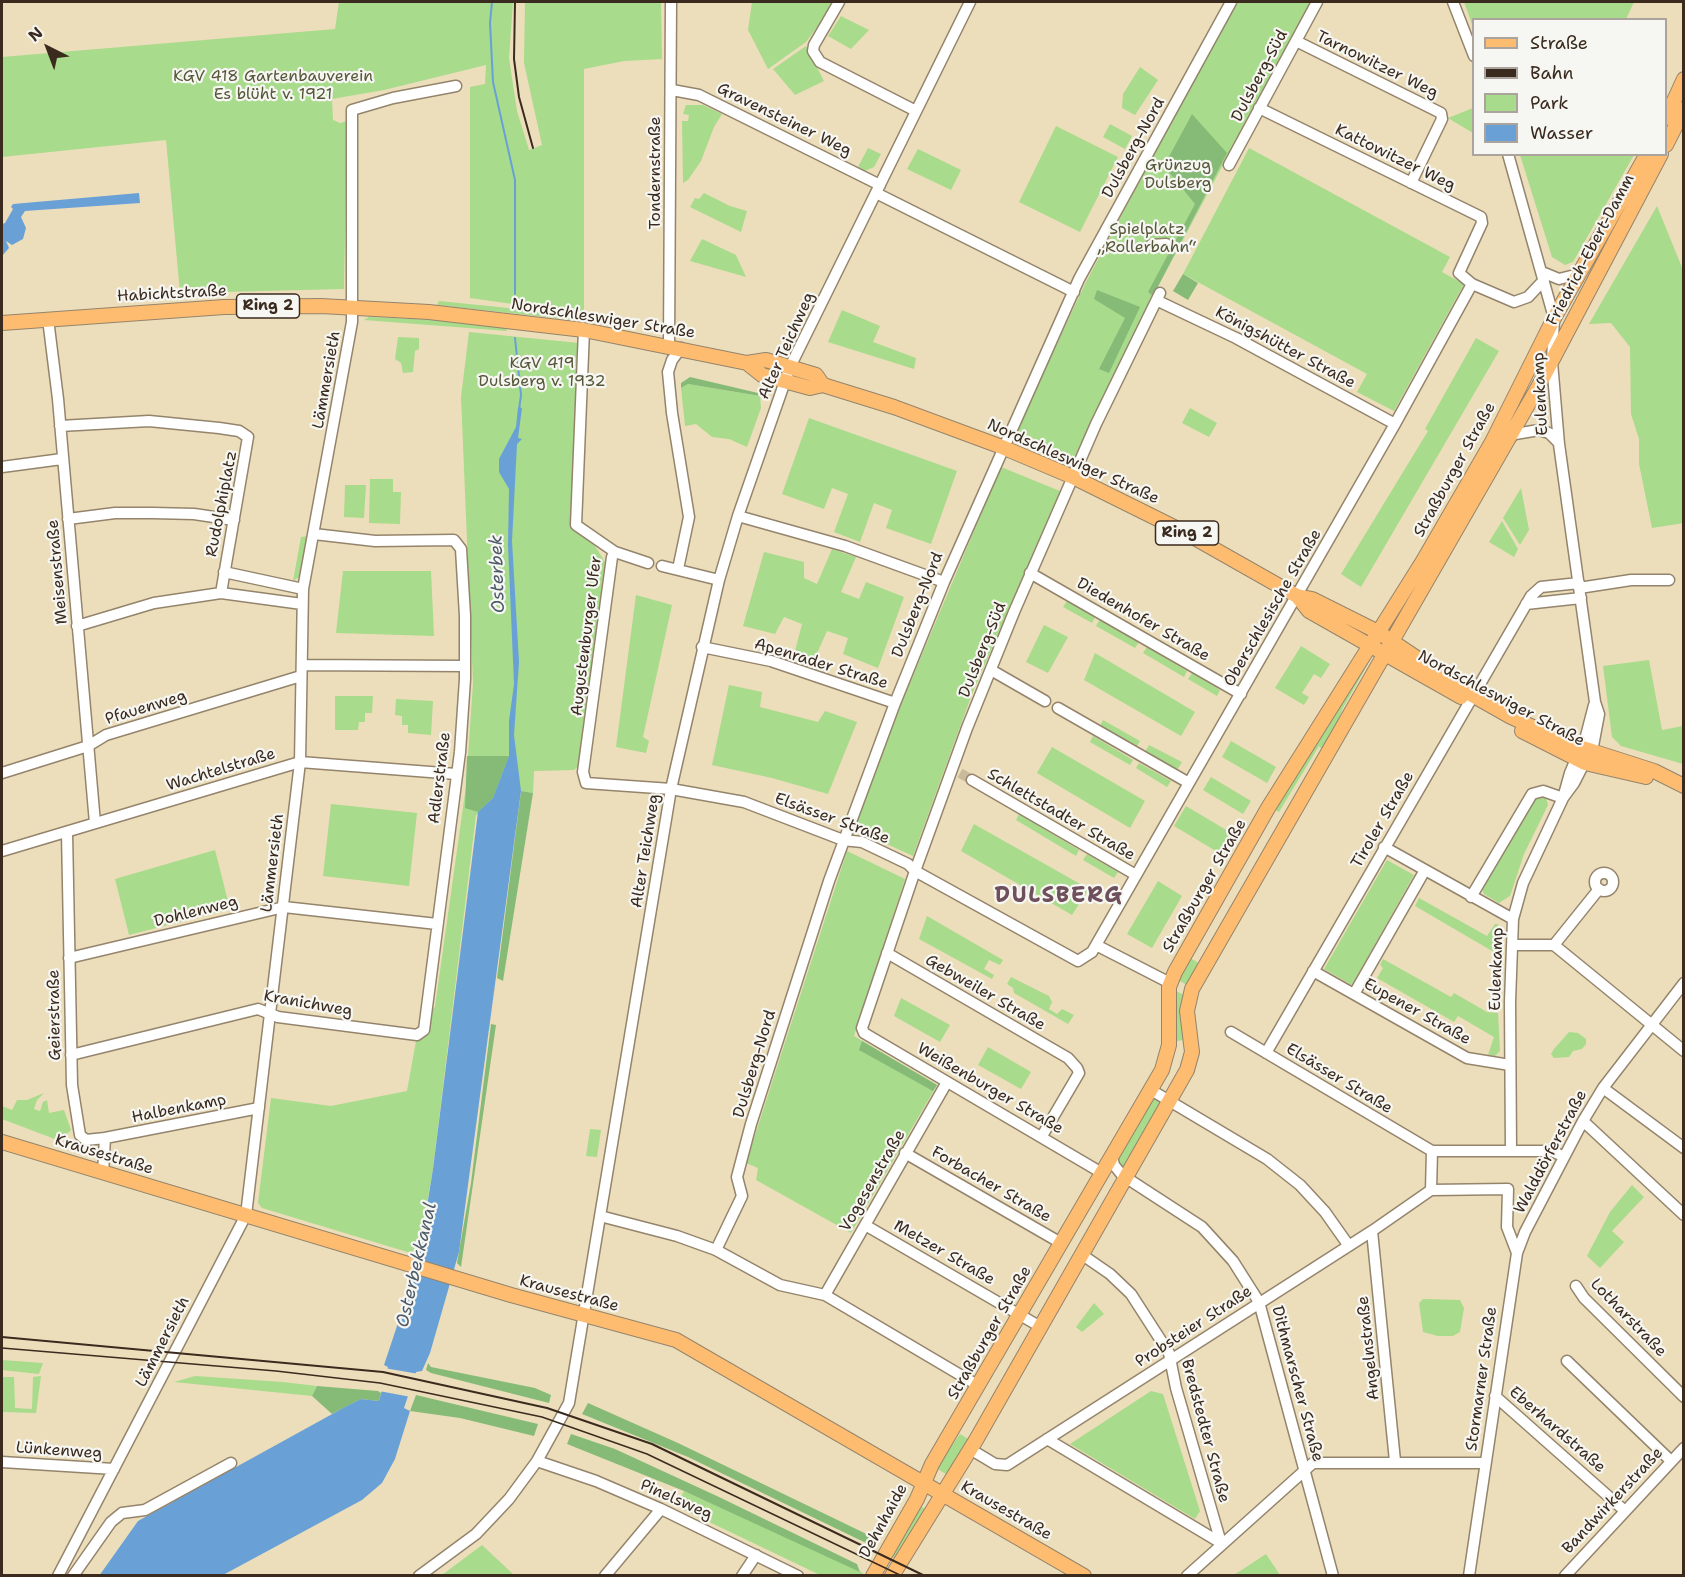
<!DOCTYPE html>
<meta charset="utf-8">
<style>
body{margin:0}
#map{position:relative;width:1685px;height:1577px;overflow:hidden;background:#ecdebb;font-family:"Shantell Sans",sans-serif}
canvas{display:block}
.frame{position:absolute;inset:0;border:3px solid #3b2a1e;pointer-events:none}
.legend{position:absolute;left:1472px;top:18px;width:195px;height:138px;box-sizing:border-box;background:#f6f6f2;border:2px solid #aba49d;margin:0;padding:8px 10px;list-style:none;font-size:18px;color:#3b2a1e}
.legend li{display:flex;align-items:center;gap:12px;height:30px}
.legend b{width:30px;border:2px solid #aba49d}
.north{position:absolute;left:18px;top:18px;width:60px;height:60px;-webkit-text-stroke:4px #f6f6f2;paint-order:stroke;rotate:318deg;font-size:16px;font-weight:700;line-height:24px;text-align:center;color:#3b2a1e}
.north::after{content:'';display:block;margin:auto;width:21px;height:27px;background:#3b2a1e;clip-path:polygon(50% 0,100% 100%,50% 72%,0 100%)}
</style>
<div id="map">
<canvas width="1685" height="1577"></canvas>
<div class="frame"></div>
<ul class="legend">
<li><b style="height:8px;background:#febc70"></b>Straße</li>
<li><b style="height:8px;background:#3b2a1e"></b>Bahn</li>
<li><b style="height:16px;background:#a8db8b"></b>Park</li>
<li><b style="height:16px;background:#69a1d7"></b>Wasser</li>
</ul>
<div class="north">N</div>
</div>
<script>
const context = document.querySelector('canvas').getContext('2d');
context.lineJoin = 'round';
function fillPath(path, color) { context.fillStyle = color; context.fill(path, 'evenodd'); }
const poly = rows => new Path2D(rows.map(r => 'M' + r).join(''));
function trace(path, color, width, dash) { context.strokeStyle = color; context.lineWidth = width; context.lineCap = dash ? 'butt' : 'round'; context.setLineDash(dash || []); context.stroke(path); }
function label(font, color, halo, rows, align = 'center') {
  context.font = font + ' "Shantell Sans",sans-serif'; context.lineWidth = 4.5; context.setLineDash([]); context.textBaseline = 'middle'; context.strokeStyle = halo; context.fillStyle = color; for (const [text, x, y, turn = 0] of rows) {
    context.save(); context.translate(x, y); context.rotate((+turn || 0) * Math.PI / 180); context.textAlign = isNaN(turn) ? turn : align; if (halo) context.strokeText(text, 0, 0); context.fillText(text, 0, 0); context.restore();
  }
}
const green = poly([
 [339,2,513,2,509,58,517,111,529,150,542,145,524,63,525,2,661,2,662,59,624,61,584,69,584,314,470,298,470,87,485,84,486,65,384,90,332,99,333,120,340,123,347,121,344,289,180,293,166,140,2,157,2,57,335,29],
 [752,2,832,2,829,11,806,42,768,69,748,30],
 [1235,2,1310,2,1153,296,1074,458,1016,430,1086,282],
 [1464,2,1634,2,1626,19,1474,20,1473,27],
 [841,16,869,30,851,49,828,36],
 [806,46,824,81,795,95,773,69],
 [1140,67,1158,80,1135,115,1122,108,1123,94],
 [686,105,703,105,722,114,714,127,701,161,688,180,683,183,682,121,688,121,689,115,683,114],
 [1473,108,1473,133,1448,118],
 [1110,124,1132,136,1125,149,1103,137],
 [1056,126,1118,157,1080,232,1019,202],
 [868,148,881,154,874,167,865,171,858,167],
 [1249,148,1450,257,1442,272,1464,284,1394,411,1357,392,1367,374,1183,274],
 [918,149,961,170,951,190,907,169],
 [1520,155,1634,155,1573,262,1565,265,1552,257],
 [704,193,730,206,747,211,741,232,690,207,695,198,699,199],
 [1657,206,1683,270,1684,523,1652,528,1639,464,1639,439,1631,414,1630,347,1611,323,1589,324],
 [702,239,736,255,746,277,690,261],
 [439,301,518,309,579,318,582,321,437,305],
 [842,310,880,326,873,342,916,358,914,369,828,342],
 [369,317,439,320,506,328,507,331,364,320],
 [469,332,579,343,570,526,595,546,605,562,584,746,579,766,574,770,534,771,533,793,521,791,476,815,433,1169,421,1237,414,1254,262,1208,258,1203,271,1098,331,1106,407,1091,420,1019,435,1007,466,786,473,683,461,397],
 [398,337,419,338,419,349,415,351,413,372,403,373,401,363,395,359],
 [1476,338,1499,351,1361,587,1341,574,1428,431,1425,429],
 [688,384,760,396,761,408,747,447,729,439,712,437,696,424,685,426,681,388],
 [1190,408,1217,423,1209,437,1182,423],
 [809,418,957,471,931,544,886,528,892,510,874,503,860,542,834,532,848,494,832,488,824,509,782,494],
 [1001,467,1060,491,972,694,913,856,854,829,899,709],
 [370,479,393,479,393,492,401,492,400,524,369,523],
 [345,485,366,485,364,518,344,517],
 [1521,488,1529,530,1520,545,1503,518],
 [1502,521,1518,549,1514,557,1489,542],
 [308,536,299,577,293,581,301,537],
 [832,549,856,557,841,592,859,599,866,582,904,597,878,668,843,654,848,638,827,631,814,660,794,655,802,624,784,617,775,634,743,626,764,552,804,562,804,578,817,584],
 [343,571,431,571,434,636,336,633],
 [636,595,672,605,643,737,649,741,646,753,616,747],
 [1067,601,1095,617,1092,623,1063,607],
 [1100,619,1139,642,1135,648,1096,626],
 [1044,625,1068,637,1048,673,1026,662],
 [1301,646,1330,664,1321,678,1314,674,1302,693,1309,697,1304,705,1275,688],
 [1147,647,1187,671,1184,677,1143,653],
 [1095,653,1195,712,1181,736,1084,680],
 [1649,660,1662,730,1683,726,1683,764,1621,746,1612,737,1603,666],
 [1364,661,1368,664,1343,708,1325,753,1319,746,1279,812,1272,808],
 [1192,673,1220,690,1217,696,1188,679],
 [729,685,762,692,760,707,818,722,825,711,857,722,828,794,772,778,712,765],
 [335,696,373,696,372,713,365,713,365,722,359,722,358,730,335,730],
 [396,699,433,701,431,735,408,733,408,725,402,725,402,716,395,715],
 [1103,720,1140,741,1137,746,1100,726],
 [1093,736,1133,760,1130,765,1090,742],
 [1231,741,1276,767,1267,783,1222,757],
 [1149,745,1182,762,1177,770,1145,752],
 [1052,747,1145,801,1130,828,1037,773],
 [1139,763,1171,781,1167,787,1136,768],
 [1211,777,1251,801,1243,814,1203,790],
 [1538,796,1546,798,1548,805,1524,854,1510,896,1499,903,1484,894,1480,886,1530,800],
 [331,804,417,813,409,886,323,876],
 [1186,806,1238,837,1226,857,1174,826],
 [1019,814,1079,850,1076,856,1016,820],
 [974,824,1089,889,1072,915,961,851],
 [215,850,230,909,129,935,115,879],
 [847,851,905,879,854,1036,937,1085,851,1233,756,1180,758,1168,746,1163],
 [1087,854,1118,872,1114,878,1083,860],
 [1387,860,1414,875,1352,985,1324,969],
 [1158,881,1182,896,1152,948,1127,934],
 [1419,898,1487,936,1495,924,1498,924,1499,955,1415,906],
 [927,916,1003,960,1000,965,989,960,984,969,994,975,992,979,919,939],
 [1190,958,1197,962,1201,968,1190,987,1175,978],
 [1383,959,1451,997,1454,993,1487,1012,1498,1013,1500,1051,1495,1056,1488,1055,1494,1037,1458,1016,1454,1022,1377,978,1383,968,1380,965],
 [1011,977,1049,996,1052,1002,1049,1009,1057,1014,1062,1009,1074,1015,1068,1024,1014,993,1013,988,1007,984],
 [1172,989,1186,996,1188,1039,1173,1042],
 [901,998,950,1025,940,1042,894,1016],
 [1569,1032,1578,1033,1586,1039,1586,1044,1582,1049,1573,1051,1569,1057,1554,1058,1551,1054,1554,1049],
 [988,1047,1031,1072,1021,1089,978,1065],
 [44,1093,37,1100,34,1109,40,1111,43,1102,47,1100,49,1113,64,1110,71,1130,60,1141,2,1119,2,1106,12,1110,17,1100,27,1100],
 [1151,1095,1164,1103,1126,1170,1122,1169,1119,1158],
 [590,1129,601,1130,597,1157,586,1156],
 [1632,1185,1644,1197,1612,1231,1624,1242,1600,1268,1587,1256,1610,1212],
 [1423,1299,1460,1300,1464,1308,1460,1332,1453,1336,1438,1336,1423,1332,1419,1303],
 [1094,1303,1104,1314,1082,1332,1076,1327],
 [2,1360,43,1363,39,1374,2,1370],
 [41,1376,36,1413,2,1412,2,1377,14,1377,15,1408,32,1409,33,1377],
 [195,1376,283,1382,317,1386,312,1396,174,1382],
 [1151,1391,1163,1394,1200,1511,1195,1519,1070,1444],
 [960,1434,970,1440,949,1476,936,1468],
 [684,1491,757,1523,863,1573,861,1575,820,1575,676,1506],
 [919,1505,925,1509,896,1559,890,1555],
 [482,1545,514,1575,442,1575],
 [1266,1554,1280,1575,1234,1575]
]);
const forest = poly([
 [1192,114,1227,153,1153,296,1148,292,1195,204,1164,166],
 [1183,274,1198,283,1188,300,1173,291],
 [1097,290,1140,307,1109,373,1099,369,1125,318,1094,299],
 [690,377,758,393,760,396,688,384,681,388,681,383],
 [467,756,509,756,493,798,478,812,465,808],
 [521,791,533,793,503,981,497,978],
 [491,1024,496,1025,461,1267,457,1263,471,1183],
 [862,1041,937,1085,933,1091,859,1050],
 [428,1363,431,1367,535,1388,551,1395,549,1403,431,1373,426,1370],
 [317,1386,378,1391,381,1393,379,1401,361,1399,332,1414,312,1396],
 [416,1395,538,1424,534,1436,460,1418,410,1411],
 [588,1403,678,1443,881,1541,866,1543,688,1457,582,1414],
 [571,1434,615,1449,719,1497,857,1564,860,1572,684,1491,567,1444]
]);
const water = poly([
 [139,193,140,203,25,211,21,217,26,228,23,239,12,245,6,241,9,248,2,256,2,224,5,223,13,209,11,207,13,204],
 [518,407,522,408,518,438,522,439,517,444,512,541,519,662,514,735,521,791,459,1252,430,1353,422,1371,416,1372,404,1408,410,1411,395,1459,382,1483,362,1500,223,1575,99,1576,138,1521,345,1407,361,1399,379,1401,388,1367,384,1365,411,1284,422,1237,433,1169,478,812,493,798,509,756,509,721,514,684,508,545,509,489,499,472,499,459,516,427]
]);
const pier = poly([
 [384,1368,419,1374,411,1397,379,1391]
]);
const stream = poly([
 [492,2,490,23,493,82,515,180,515,294],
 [515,338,521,395,519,410]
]);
const minorTunnel = poly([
 [960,773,972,780]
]);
const minor = poly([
 [839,2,814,45,813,51,820,62,916,111],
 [1453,2,1474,56],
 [1296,41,1441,113,1442,119,1411,183],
 [672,90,699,95,880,185],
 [1259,108,1481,217,1482,223,1459,273,1472,284,1514,302,1528,297,1544,280],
 [1508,154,1554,318,1552,362,1559,444,1595,702,1599,714,1593,746,1574,783,1563,798],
 [1229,165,1317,2],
 [876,193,1074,292],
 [1151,245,1166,244],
 [1542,272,1559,279,1579,274],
 [1158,301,1236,338,1395,424],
 [48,319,58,399,95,823],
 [584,330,576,525,615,552,648,563],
 [669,346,671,2],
 [60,426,149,421,219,428,239,431,248,437,221,593],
 [1508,439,1515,434,1539,430,1549,433,1559,443],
 [2,467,62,459],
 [738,516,845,546,944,582],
 [68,519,115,513,153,513,194,514,234,520],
 [615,552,612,557,583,772,586,783,671,789,744,802,843,840,862,842,908,864,915,871,1078,961,1092,952,1395,424,1472,284],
 [662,566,719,580],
 [678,569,689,517,672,413,668,372,672,360,681,348],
 [224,572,303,589],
 [1030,573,1241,694],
 [1579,588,1631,580,1669,580],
 [1526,604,1581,598],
 [77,626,154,603,221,593,302,604],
 [702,647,771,661,895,703],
 [302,665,465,666],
 [991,670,1045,701],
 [1058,708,1189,783],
 [2,773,88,746,106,735,301,676],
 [972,780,1136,875],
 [67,833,72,1085,80,1135,86,1140,105,1138,103,1173],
 [1384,847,1513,919],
 [2,851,300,762,456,774],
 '1595 882a9 9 0 1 1 18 0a9 9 0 1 1-18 0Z',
 [1471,897,1532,794,1543,791,1563,798],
 [1096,945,1170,983],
 [1512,945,1554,945,1684,1051],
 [1554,945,1599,889],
 [887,953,1068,1058,1077,1068,1079,1073,1042,1136],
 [69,958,284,907,437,924],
 [1313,971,1467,1058,1510,1065],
 [1354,994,1425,870],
 [1231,1032,1432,1151,1551,1151,1563,1156],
 [1266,1053,1531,596,1541,587,1579,583],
 [71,1055,258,1009,278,1017,417,1035,424,1030,460,752,465,679,465,616,461,549,454,540,375,541,314,534],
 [1603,1088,1684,1148],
 [1151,1090,1267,1159,1300,1185,1325,1212,1349,1246],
 [1583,1121,1684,1215],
 [105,1138,259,1108],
 [1511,1151,1510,1002,1513,919,1523,883,1563,798,1570,773,1586,736,1594,705],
 [905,1153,1061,1243],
 [1112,1156,1114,1165,1122,1175,1202,1227,1233,1261,1259,1302,1333,1576],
 [1102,1173,864,1033,862,1028,915,871,967,728,1014,612,1096,424,1160,293],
 [1431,1190,1508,1189,1507,1227,1517,1253],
 [1431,1190,1432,1151],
 [600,1216,677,1236,716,1250,780,1285,825,1295,979,1386],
 [865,1225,1039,1326],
 [1372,1231,1395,1461],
 [716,1250,742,1196,737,1177,751,1124,829,881,895,703,944,582,1079,279,1231,2],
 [1081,1254,1110,1274,1131,1294,1169,1353,1176,1388,1221,1543],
 [1576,1286,1584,1298,1684,1397],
 [825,1295,947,1082],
 [1567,1361,1671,1461],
 [1495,1396,1625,1511],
 [1047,1439,1221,1543],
 [970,1449,995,1464,1007,1465,1372,1231,1431,1190],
 [537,1461,596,1481,661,1509,798,1576],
 [2,1462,114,1469],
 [58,1576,246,1215,300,762,303,589,352,322,352,110,393,98,456,86],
 [73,1576,111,1522,122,1513,145,1510,231,1463],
 [419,1576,476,1534,509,1499,537,1461,569,1403,671,789,719,580,738,516,790,367,970,2],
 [605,1576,661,1509],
 [742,1576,756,1555],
 [1187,1576,1313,1463,1485,1463],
 [1469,1576,1517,1253,1525,1232,1583,1121,1603,1088,1684,983],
 [1565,1576,1684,1448]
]);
const major = poly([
 [1666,118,1684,79],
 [1666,145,1684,109],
 [2,323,224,307,321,306,429,312,584,330,747,363,766,360,816,375,823,385],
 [747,363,762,375,810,388,823,385,894,407,1002,447,1073,477,1184,532,1297,596,1312,599,1378,632,1472,695,1511,717,1570,744,1654,771,1684,786],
 [1297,596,1309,611,1461,697],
 [1522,731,1585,763,1646,777],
 [2,1142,511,1295,676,1340,1084,1576],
 [873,1576,917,1499,932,1464,1162,1070,1169,1045,1169,987,1175,972,1268,808,1423,561,1492,442,1554,318,1647,154],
 [892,1576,976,1440,1187,1070,1192,1052,1187,1011,1192,989,1537,389,1661,154]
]);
const tram = poly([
 [2,1348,276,1371,380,1383,542,1417,647,1454,902,1576]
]);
const rail = poly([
 [515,2,514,59,519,97,533,148],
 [2,1337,383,1372,547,1408,652,1444,925,1576]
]);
const shields = [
 [268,306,63],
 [1187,533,63]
];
const shieldNames = [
 ["Ring 2",268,306],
 ["Ring 2",1187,533]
];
const streetNames = [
 ["Tarnowitzer Weg",1377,65,26],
 ["Dulsberg-Süd",1260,76,-62],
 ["Gravensteiner Weg",784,120,26],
 ["Dulsberg-Nord",1134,148,-61],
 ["Kattowitzer Weg",1395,158,26],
 ["Tondernstraße",656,173,-90],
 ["Friedrich-Ebert-Damm",1591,250,-62],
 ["Habichtstraße",172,294,-3],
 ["Nordschleswiger Straße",603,319,9],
 ["Alter Teichweg",787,346,-66],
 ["Königshütter Straße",1285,348,28],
 ["Lämmersieth",327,380,-80],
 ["Eulenkamp",1541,394,-93],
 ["Nordschleswiger Straße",1073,462,24],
 ["Straßburger Straße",1455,470,-61],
 ["Rudolphiplatz",222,504,-79],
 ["Meisenstraße",58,572,-95],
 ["Dulsberg-Nord",918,605,-68],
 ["Oberschlesische Straße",1273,608,-60],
 ["Diedenhofer Straße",1143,620,30],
 ["Augustenburger Ufer",587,636,-83],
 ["Dulsberg-Süd",983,650,-68],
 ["Apenrader Straße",821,664,17],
 ["Nordschleswiger Straße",1501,699,28],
 ["Pfauenweg",146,708,-17],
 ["Wachtelstraße",221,770,-17],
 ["Adlerstraße",440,778,-83],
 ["Schlettstadter Straße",1061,815,30],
 ["Elsässer Straße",832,819,20],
 ["Tiroler Straße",1383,820,-60],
 ["Alter Teichweg",646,851,-81],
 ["Lämmersieth",273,863,-83],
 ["Straßburger Straße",1205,886,-60],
 ["Dohlenweg",196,912,-14],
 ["Eulenkamp",1497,969,-88],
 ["Gebweiler Straße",985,993,30],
 ["Kranichweg",308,1004,10],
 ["Eupener Straße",1417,1012,29],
 ["Geierstraße",55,1015,-91],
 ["Dulsberg-Nord",755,1064,-73],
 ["Elsässer Straße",1339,1079,31],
 ["Weißenburger Straße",990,1089,30],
 ["Halbenkamp",179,1109,-11],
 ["Walddörferstraße",1551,1152,-62],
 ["Krausestraße",104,1155,17],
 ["Vogesenstraße",873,1181,-60],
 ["Forbacher Straße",991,1185,30],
 ["Metzer Straße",944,1253,30],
 ["Krausestraße",569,1294,15],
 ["Lotharstraße",1628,1318,46],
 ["Probsteier Straße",1194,1327,-33],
 ["Straßburger Straße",990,1333,-60],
 ["Lämmersieth",163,1342,-63],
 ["Angelnstraße",1369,1348,-96],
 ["Stormarner Straße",1482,1379,-82],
 ["Dithmarscher Straße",1297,1384,75],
 ["Eberhardstraße",1557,1430,41],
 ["Bredstedter Straße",1205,1431,75],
 ["Lünkenweg",59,1451,4],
 ["Pinelsweg",676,1500,24],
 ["Bandwirkerstraße",1613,1501,-47],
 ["Krausestraße",1006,1511,30],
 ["Dehnhaide",884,1521,-61]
];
const parkNames = [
 ["KGV 418 Gartenbauverein",273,77],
 ["Es blüht v. 1921",273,95],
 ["Grünzug",1178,166],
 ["Dulsberg",1178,184],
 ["Spielplatz",1147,230],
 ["„Rollerbahn“",1147,248],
 ["KGV 419",542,364],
 ["Dulsberg v. 1932",542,382]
];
const waterNames = [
 ["Osterbek",498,574,-92],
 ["Osterbekkanal",417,1265,-77]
];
const districtNames = [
 ["DULSBERG",1059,896]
];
fillPath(green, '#a8db8b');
fillPath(forest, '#86bb77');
fillPath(water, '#69a1d7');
fillPath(pier, '#ecdebb');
trace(stream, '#69a1d7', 2);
trace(minorTunnel, '#c9ba9c', 10, [10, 5]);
trace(minor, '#94846c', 13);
trace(major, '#94846c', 16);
trace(minor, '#fff', 10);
trace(major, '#febc70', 14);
trace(tram, '#3b2a1e', 1.5);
trace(rail, '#3b2a1e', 2);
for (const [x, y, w] of shields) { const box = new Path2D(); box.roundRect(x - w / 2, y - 12, w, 24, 4.5); context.fillStyle = '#f6f6f2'; context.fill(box); trace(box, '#3b2a1e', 1.5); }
label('bold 15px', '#3b2a1e', null, shieldNames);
label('16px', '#3b2a1e', '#f6f6f2', streetNames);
label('16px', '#565639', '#f6f6f2', parkNames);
label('italic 18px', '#4d5a68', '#f6f6f2', waterNames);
context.letterSpacing = '1.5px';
label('bold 22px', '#6e4f5c', '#f6f6f2', districtNames);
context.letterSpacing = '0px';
</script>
